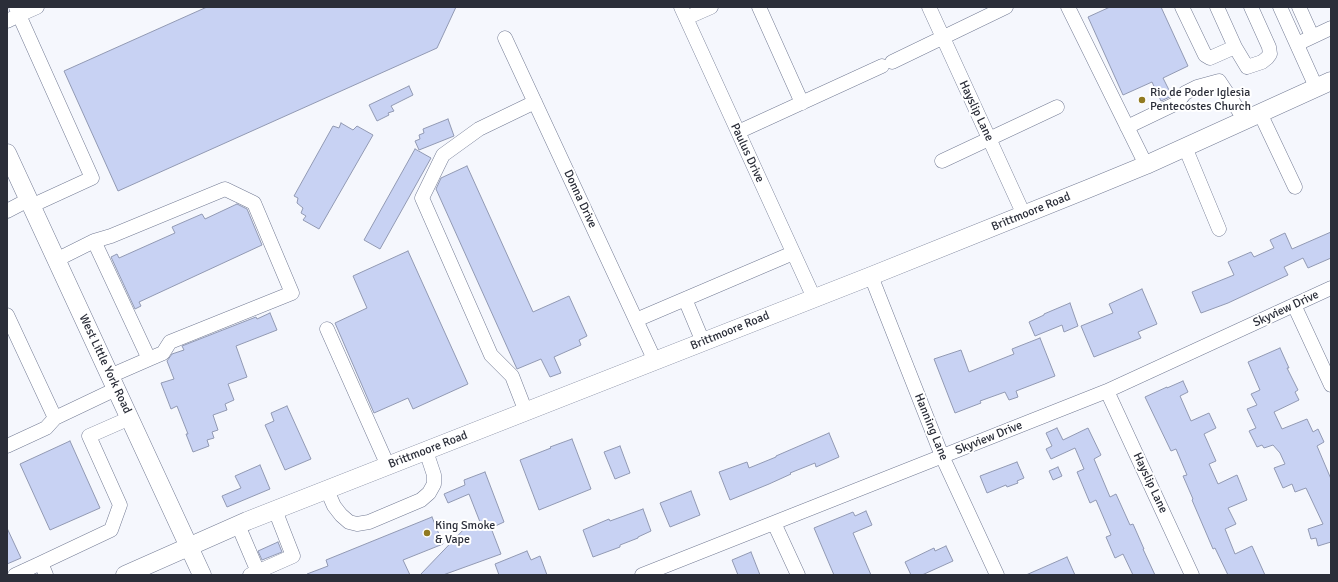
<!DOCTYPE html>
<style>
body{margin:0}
#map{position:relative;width:1338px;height:582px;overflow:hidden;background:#f5f7fd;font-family:Signika,sans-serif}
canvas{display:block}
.frame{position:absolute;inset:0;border:8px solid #2b2e39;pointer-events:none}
</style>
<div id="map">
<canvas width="1338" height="582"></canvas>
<div class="frame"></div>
</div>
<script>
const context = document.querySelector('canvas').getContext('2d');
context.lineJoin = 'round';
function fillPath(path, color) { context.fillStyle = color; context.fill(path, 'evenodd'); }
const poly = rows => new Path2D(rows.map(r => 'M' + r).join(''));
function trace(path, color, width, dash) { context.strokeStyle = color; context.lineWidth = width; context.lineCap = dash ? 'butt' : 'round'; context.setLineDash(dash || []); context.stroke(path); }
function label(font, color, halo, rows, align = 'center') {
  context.font = font + ' Signika,sans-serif'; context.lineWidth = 4; context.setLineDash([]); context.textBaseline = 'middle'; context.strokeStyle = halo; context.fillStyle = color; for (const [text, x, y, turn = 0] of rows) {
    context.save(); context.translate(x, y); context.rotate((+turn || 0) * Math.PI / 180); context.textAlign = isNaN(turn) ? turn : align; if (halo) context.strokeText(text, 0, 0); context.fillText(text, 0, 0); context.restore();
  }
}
const building = poly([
 [207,7,456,7,437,48,118,191,64,71,207,7],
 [1110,7,1161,7,1188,66,1163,78,1172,96,1161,101,1152,82,1123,95,1088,17,1110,7],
 [409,86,413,95,391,106,394,111,388,113,389,115,377,121,369,105,409,86],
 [448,119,454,136,419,150,415,141,420,139,419,135,424,133,423,129,448,119],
 [341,123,353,130,357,126,373,135,319,229,303,220,306,216,301,213,303,208,297,203,298,198,294,196,333,126,339,128,341,123],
 [415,149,431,158,380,249,364,240,415,149],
 [467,166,533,312,569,296,587,336,579,340,581,345,554,357,561,373,550,377,541,359,517,369,436,189,441,178,467,166],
 [237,204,247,209,262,245,139,302,141,306,135,309,111,257,117,254,119,258,175,233,172,227,202,214,205,219,237,204],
 [1331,232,1331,258,1308,268,1303,258,1284,267,1288,275,1228,303,1201,313,1192,292,1234,275,1228,262,1251,252,1254,257,1274,248,1270,240,1285,233,1292,249,1331,232],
 [408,251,468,384,413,409,408,398,374,413,335,323,367,308,353,276,408,251],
 [1142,289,1157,324,1138,332,1141,338,1094,357,1081,326,1113,313,1109,304,1142,289],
 [1070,303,1078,326,1064,332,1062,325,1035,336,1029,322,1044,315,1044,314,1070,303],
 [270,313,277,330,236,346,247,377,228,384,234,400,225,404,227,410,213,415,218,430,212,432,214,438,207,440,209,446,193,452,186,434,188,434,177,406,171,409,161,383,174,379,167,361,172,354,184,350,182,346,256,317,257,319,270,313],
 [1040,338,1055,376,1016,391,1018,397,1009,400,1005,392,980,401,981,403,955,413,934,359,961,350,969,372,1014,354,1012,349,1040,338],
 [1280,348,1289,368,1287,368,1298,390,1295,392,1299,400,1274,412,1282,429,1307,419,1313,432,1318,429,1324,442,1317,446,1331,479,1331,542,1318,546,1316,538,1311,539,1308,529,1323,524,1306,488,1295,492,1292,484,1283,488,1274,468,1285,464,1280,453,1273,445,1264,448,1262,445,1257,447,1249,431,1256,428,1247,409,1257,405,1251,394,1260,390,1248,362,1280,348],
 [1183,381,1188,392,1180,396,1191,421,1209,413,1216,428,1204,434,1216,461,1209,464,1218,484,1237,475,1247,500,1228,508,1236,524,1225,529,1235,554,1252,546,1265,575,1228,575,1215,548,1213,549,1192,500,1193,499,1183,476,1187,475,1176,449,1171,451,1145,397,1167,387,1167,388,1183,381],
 [287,406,311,459,285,470,265,425,274,421,271,413,287,406],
 [1057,428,1063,440,1088,428,1101,455,1094,459,1110,497,1116,494,1130,525,1133,524,1144,549,1143,549,1155,575,1133,575,1123,554,1115,558,1106,537,1111,535,1096,500,1090,503,1077,472,1084,469,1075,448,1051,459,1046,449,1052,446,1046,433,1057,428],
 [829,433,839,457,816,467,815,463,790,473,791,474,769,484,730,500,719,472,747,462,749,468,776,457,776,456,829,433],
 [572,439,591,489,539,510,520,460,551,448,550,447,572,439],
 [70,441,100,508,50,530,20,464,70,441],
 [620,446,630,473,615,479,604,452,620,446],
 [1017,462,1024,478,1017,481,1018,483,1007,487,1006,485,987,493,980,476,1017,462],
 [260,465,270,489,227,507,222,496,241,488,235,476,260,465],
 [1058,467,1062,476,1053,480,1049,471,1058,467],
 [485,472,504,522,491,528,501,554,443,575,420,575,466,527,480,522,469,494,448,503,444,494,465,485,464,480,485,472],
 [691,491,700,515,670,527,660,503,691,491],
 [643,509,651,531,638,537,638,538,620,545,620,547,593,557,583,530,609,519,610,521,643,509],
 [866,511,872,525,853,533,871,575,834,575,814,528,853,512,855,516,866,511],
 [432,517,443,544,403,560,410,575,308,575,307,574,328,566,326,560,432,517],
 [7,528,21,558,7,564,7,528],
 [278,542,282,552,262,560,258,551,278,542],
 [946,546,953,561,922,575,911,575,905,562,934,548,935,551,946,546],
 [527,551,531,560,540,556,547,575,499,575,495,564,527,551],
 [751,552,760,575,738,575,732,560,751,552],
 [1067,557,1075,575,1026,575,1067,557]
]);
const minor = poly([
 [681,7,814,298],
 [759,7,802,103],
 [929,7,1024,215],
 [1068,7,1146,165],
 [1182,7,1205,55,1210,58,1235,47,1217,7],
 [1280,7,1316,87],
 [1299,7,1312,36],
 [686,18,711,7],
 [7,21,19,15,16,7],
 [505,38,655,361],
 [1297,44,1331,28],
 [1235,47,1247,67,1262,62,1267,58,1270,54,1269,47,1251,7],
 [892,62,1006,7],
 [1260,113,1295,187],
 [1127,127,1177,103,1185,93,1197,87,1219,81,1245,120],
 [738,132,882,66],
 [1185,147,1219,229],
 [942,161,1057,107],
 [31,206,92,178,19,15,37,7],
 [7,211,28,200],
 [94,241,111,236,225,189,254,203,292,293,170,342,163,353,149,359],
 [56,260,94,241,149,359,110,376],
 [871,276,942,456,997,575],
 [685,299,703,342],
 [1294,305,1331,385],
 [7,315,55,418],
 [636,320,793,253],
 [327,329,388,466],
 [1107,391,1192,575],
 [526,412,512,376,491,355,422,198,443,155,479,129,535,102],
 [7,446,46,428,55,418,116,389],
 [327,490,334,506,341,515,349,522,357,524,369,522,421,500,429,493,434,484,434,475,426,451],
 [774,523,798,575],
 [238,525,258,572],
 [15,575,41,563],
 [46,575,41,563,111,530,120,505,89,436,130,418],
 [250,575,293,556,275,510],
 [642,575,1107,391,1331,288]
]);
const major = poly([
 [7,153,202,575],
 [125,575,247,521,871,276,1090,188,1146,165,1331,81]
]);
const markers = [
 [1142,100,4,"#917a21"],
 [427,533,4,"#917a21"]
];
const poiNames = [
 ["Rio de Poder Iglesia",1150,93],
 ["Pentecostes Church",1150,107],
 ["King Smoke",435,526],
 ["& Vape",435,540]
];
const streetNames = [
 ["Hayslip Lane",976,111,65],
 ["Paulus Drive",747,153,65],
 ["Donna Drive",580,199,65],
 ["Brittmoore Road",1031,212,-22],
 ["Skyview Drive",1286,309,-25],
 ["Brittmoore Road",730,331,-22],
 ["West Little York Road",105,364,65],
 ["Hanning Lane",931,427,68],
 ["Skyview Drive",989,438,-22],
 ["Brittmoore Road",428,450,-21],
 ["Hayslip Lane",1150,483,65]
];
fillPath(building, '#c8d2f3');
trace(building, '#9199b3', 1);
trace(minor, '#737b94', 15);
trace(major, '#737b94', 19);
trace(minor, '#fff', 14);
trace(major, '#fff', 18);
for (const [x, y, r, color] of markers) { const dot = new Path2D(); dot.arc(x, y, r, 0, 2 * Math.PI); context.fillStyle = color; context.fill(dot); trace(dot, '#fff', 1.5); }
label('12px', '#2b2e39', '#fff', poiNames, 'left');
label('12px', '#2b2e39', '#fff', streetNames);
</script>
